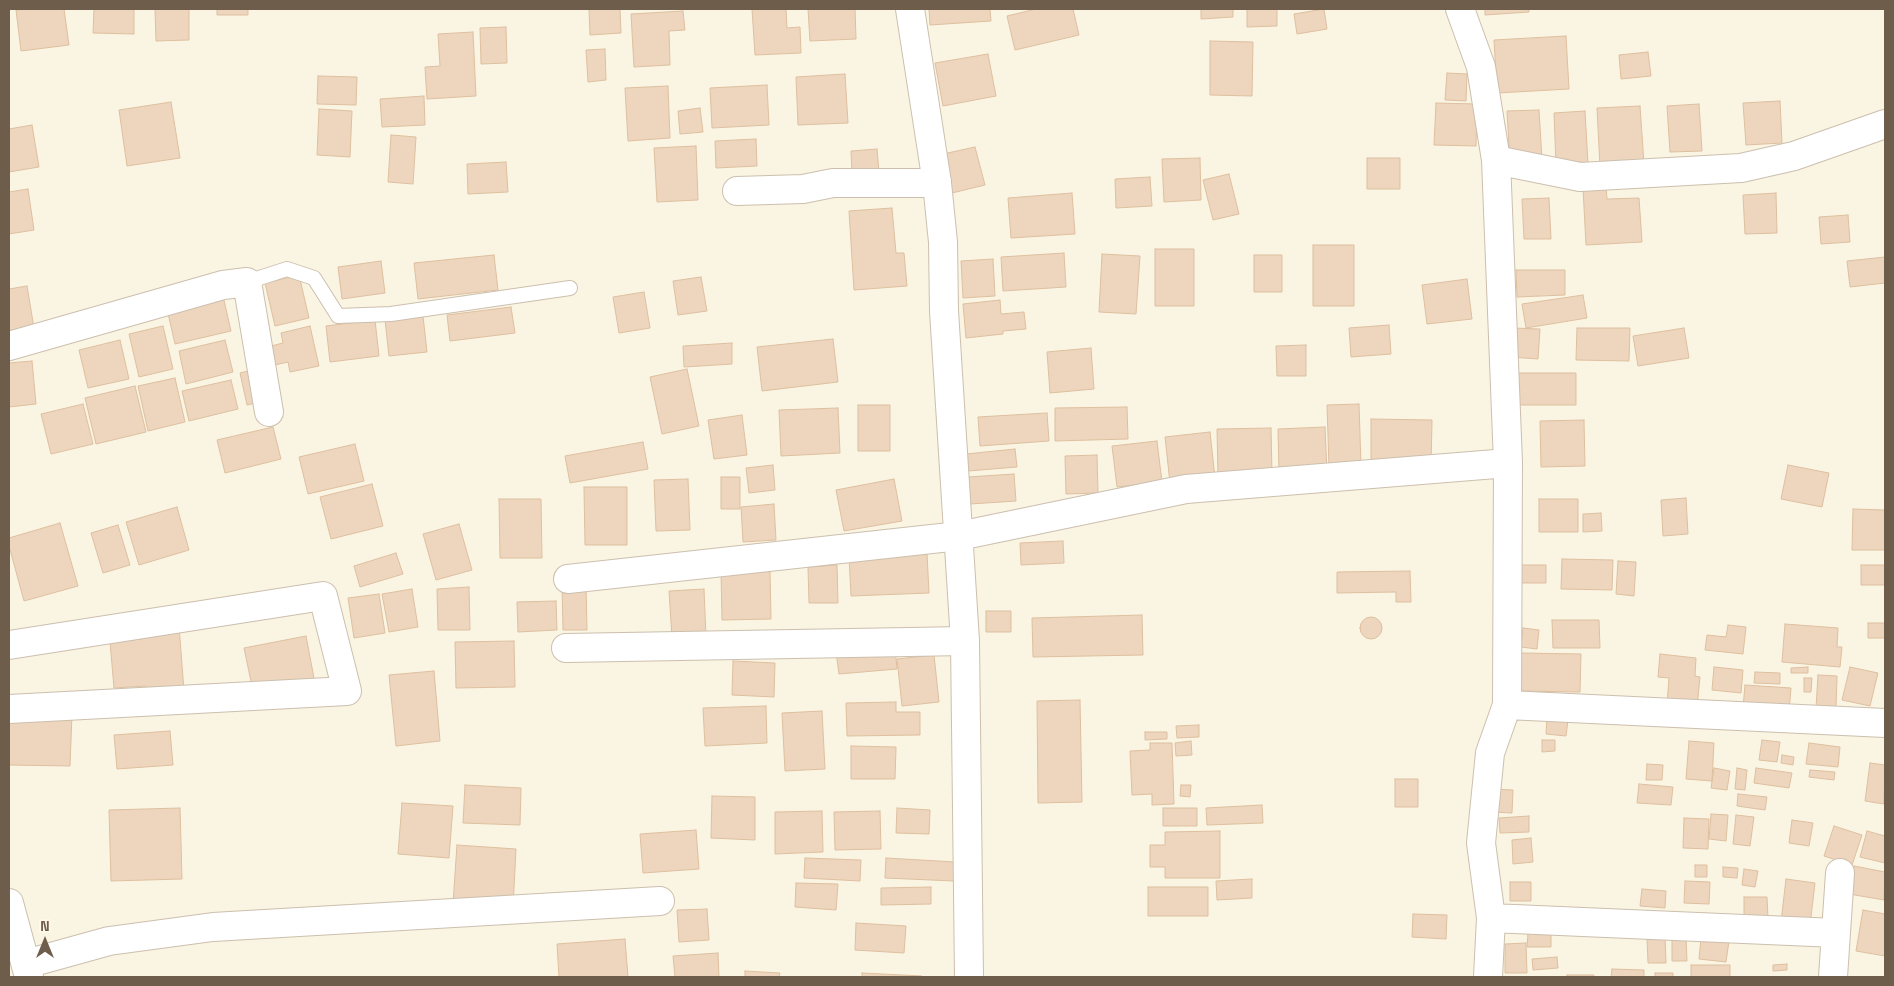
<!DOCTYPE html>
<style>
body{margin:0}
#map{position:relative;width:1894px;height:986px;overflow:hidden;background:#faf4e3;font-family:"Space Grotesk",sans-serif}
canvas{display:block}
.frame{position:absolute;inset:0;border:10px solid #6f5d4c;pointer-events:none}
.north{position:absolute;left:20px;top:916px;width:50px;height:50px;-webkit-text-stroke:4px #fdf8e9;paint-order:stroke;rotate:0deg;font-size:14px;font-weight:700;line-height:20px;text-align:center;color:#6f5d4c}
.north::after{content:'';display:block;margin:auto;width:18px;height:22px;background:#6f5d4c;clip-path:polygon(50% 0,100% 100%,50% 72%,0 100%)}
</style>
<div id="map">
<canvas width="1894" height="986"></canvas>
<div class="frame"></div>
<div class="north">N</div>
</div>
<script>
const context = document.querySelector('canvas').getContext('2d');
context.lineJoin = 'round';
function fillPath(path, color) { context.fillStyle = color; context.fill(path, 'evenodd'); }
const poly = rows => new Path2D(rows.map(r => 'M' + r).join(''));
function trace(path, color, width, dash) { context.strokeStyle = color; context.lineWidth = width; context.lineCap = dash ? 'butt' : 'round'; context.setLineDash(dash || []); context.stroke(path); }
const building = poly([
 [28,9,64,9,69,45,21,51,16,10,28,9],
 [94,9,134,9,134,34,93,33,94,9],
 [155,9,189,9,189,40,156,41,155,9],
 [217,9,248,9,248,15,217,15,217,9],
 [589,9,620,9,621,33,590,35,589,9],
 [752,9,786,9,787,28,800,27,801,53,755,55,752,9],
 [808,9,855,9,856,39,810,41,808,9],
 [929,9,990,9,991,21,930,25,929,9],
 [1036,9,1073,9,1079,35,1015,50,1007,16,1036,9],
 [1201,9,1233,9,1233,17,1201,19,1201,9],
 [1247,9,1277,9,1277,26,1247,27,1247,9],
 [1324,9,1327,29,1297,34,1294,14,1324,9],
 [1485,9,1529,9,1529,12,1485,15,1485,9],
 [683,11,685,30,669,31,670,65,634,67,631,14,683,11],
 [506,27,507,63,481,64,480,28,506,27],
 [473,32,476,96,427,99,425,67,440,66,438,34,473,32],
 [1566,36,1569,89,1497,93,1494,40,1566,36],
 [1210,41,1253,42,1252,96,1210,95,1210,41],
 [605,49,606,80,588,82,586,50,605,49],
 [1648,52,1651,76,1621,79,1619,55,1648,52],
 [988,54,996,96,943,106,935,63,988,54],
 [1447,73,1467,74,1466,101,1445,100,1447,73],
 [845,74,848,123,798,125,796,77,845,74],
 [318,76,357,77,356,105,317,104,318,76],
 [767,85,769,125,712,128,710,88,767,85],
 [668,86,670,138,628,141,625,88,668,86],
 [424,96,425,125,382,127,380,99,424,96],
 [1780,101,1782,143,1746,145,1743,103,1780,101],
 [171,102,180,158,127,166,119,110,171,102],
 [1436,103,1477,104,1476,146,1434,145,1436,103],
 [1699,104,1702,151,1670,152,1667,106,1699,104],
 [1640,106,1644,164,1600,167,1597,108,1640,106],
 [700,108,703,132,680,134,678,111,700,108],
 [319,109,352,111,350,157,317,155,319,109],
 [1539,110,1542,159,1510,161,1507,111,1539,110],
 [1585,111,1588,164,1556,165,1554,113,1585,111],
 [32,125,39,167,9,172,9,129,32,125],
 [391,135,416,137,413,184,388,182,391,135],
 [756,139,757,166,716,168,715,141,756,139],
 [696,146,698,200,657,202,654,148,696,146],
 [975,147,985,185,952,193,943,154,975,147],
 [877,149,879,172,852,174,851,151,877,149],
 [1200,158,1201,200,1164,202,1162,159,1200,158],
 [1367,158,1400,158,1400,189,1367,189,1367,158],
 [506,162,508,192,468,194,467,164,506,162],
 [1229,174,1239,214,1213,220,1203,180,1229,174],
 [1150,177,1152,206,1116,208,1115,179,1150,177],
 [1606,187,1607,199,1639,198,1642,242,1586,245,1583,188,1606,187],
 [28,189,34,230,9,234,9,192,28,189],
 [1072,193,1075,234,1011,238,1008,198,1072,193],
 [1776,193,1777,233,1745,234,1743,195,1776,193],
 [1549,198,1551,239,1524,239,1522,199,1549,198],
 [892,208,896,253,904,253,907,286,854,290,849,211,892,208],
 [1848,215,1850,242,1821,244,1819,217,1848,215],
 [1313,245,1354,245,1354,306,1313,306,1313,245],
 [1155,249,1194,249,1194,306,1155,306,1155,249],
 [1064,253,1066,287,1003,291,1001,257,1064,253],
 [1102,254,1140,256,1136,314,1099,312,1102,254],
 [494,255,498,290,418,299,414,263,494,255],
 [1254,255,1282,255,1282,292,1254,292,1254,255],
 [1885,257,1885,283,1850,287,1847,261,1885,257],
 [993,259,995,296,963,298,961,261,993,259],
 [381,261,385,293,342,299,338,267,381,261],
 [1516,270,1565,270,1565,295,1517,297,1516,270],
 [299,275,309,318,275,326,265,283,299,275],
 [701,277,707,311,678,315,673,281,701,277],
 [1467,279,1472,319,1427,324,1422,285,1467,279],
 [27,286,34,328,9,331,9,289,27,286],
 [644,292,650,328,619,333,613,297,644,292],
 [1583,295,1587,318,1526,328,1522,304,1583,295],
 [223,296,231,331,175,344,167,309,223,296],
 [1000,300,1001,314,1024,312,1026,329,1003,331,1003,334,966,338,963,304,1000,300],
 [511,307,515,333,450,341,447,315,511,307],
 [423,316,427,352,389,356,385,320,423,316],
 [375,320,379,356,330,362,326,326,375,320],
 [1389,325,1391,354,1351,357,1349,328,1389,325],
 [163,326,173,369,139,377,129,334,163,326],
 [310,326,319,366,290,372,288,362,275,365,271,346,283,343,281,333,310,326],
 [1513,328,1540,329,1538,359,1511,357,1513,328],
 [1577,328,1630,328,1629,361,1576,360,1577,328],
 [1684,328,1689,358,1638,366,1633,336,1684,328],
 [833,339,838,382,762,391,757,347,833,339],
 [120,340,129,379,88,388,79,350,120,340],
 [225,340,233,372,186,384,179,351,225,340],
 [732,343,732,364,684,367,683,346,732,343],
 [1306,345,1306,376,1277,376,1276,346,1306,345],
 [1091,348,1094,389,1050,393,1047,352,1091,348],
 [32,361,36,404,9,407,9,363,32,361],
 [687,369,699,426,662,434,650,377,687,369],
 [252,370,260,402,247,405,240,373,252,370],
 [1517,373,1576,373,1576,405,1517,405,1517,373],
 [175,378,185,422,148,431,138,386,175,378],
 [231,380,238,409,189,421,182,391,231,380],
 [135,386,146,432,96,444,85,398,135,386],
 [83,404,93,444,51,454,41,414,83,404],
 [1359,404,1361,466,1329,467,1327,405,1359,404],
 [858,405,890,405,890,451,858,451,858,405],
 [1127,407,1128,439,1055,441,1055,408,1127,407],
 [838,408,840,453,781,456,779,410,838,408],
 [1047,413,1049,441,980,446,978,417,1047,413],
 [742,415,747,455,714,459,708,420,742,415],
 [1371,419,1432,420,1431,468,1371,466,1371,419],
 [1584,420,1585,466,1541,467,1540,421,1584,420],
 [273,427,281,459,225,473,217,440,273,427],
 [1325,427,1327,472,1279,474,1278,429,1325,427],
 [1271,428,1272,474,1218,475,1217,429,1271,428],
 [1210,432,1215,478,1170,483,1165,437,1210,432],
 [1157,441,1162,482,1117,487,1112,446,1157,441],
 [643,442,648,469,570,483,565,456,643,442],
 [355,444,364,481,308,494,299,457,355,444],
 [1015,449,1017,467,968,471,966,454,1015,449],
 [1097,455,1098,493,1066,494,1065,456,1097,455],
 [773,465,775,490,749,493,746,468,773,465],
 [1788,465,1829,473,1822,507,1781,499,1788,465],
 [1014,474,1016,501,970,504,968,477,1014,474],
 [721,477,740,477,740,509,721,509,721,477],
 [688,479,690,530,656,531,654,480,688,479],
 [894,479,902,521,844,531,836,490,894,479],
 [372,484,383,526,331,539,320,497,372,484],
 [584,487,627,487,627,545,585,545,584,487],
 [1686,498,1688,534,1663,536,1661,500,1686,498],
 [499,499,541,499,542,558,500,558,499,499],
 [1539,499,1578,499,1578,532,1539,532,1539,499],
 [774,504,776,540,743,542,741,507,774,504],
 [177,507,189,550,139,565,126,522,177,507],
 [1853,509,1885,510,1885,550,1852,550,1853,509],
 [1601,513,1602,531,1583,532,1583,514,1601,513],
 [60,523,78,586,24,601,9,546,9,538,60,523],
 [459,524,472,570,436,580,423,534,459,524],
 [118,525,130,565,103,573,91,533,118,525],
 [1063,541,1064,563,1021,565,1020,543,1063,541],
 [396,553,403,574,360,587,354,566,396,553],
 [927,553,929,593,851,596,849,557,927,553],
 [1562,559,1613,560,1612,590,1561,589,1562,559],
 [1618,561,1636,562,1634,596,1616,594,1618,561],
 [837,565,838,603,809,603,808,567,837,565],
 [1517,565,1546,565,1546,583,1517,583,1517,565],
 [1861,565,1885,565,1885,585,1861,585,1861,565],
 [770,570,771,619,722,620,721,571,770,570],
 [1410,571,1411,602,1396,602,1396,592,1337,593,1337,572,1410,571],
 [586,583,587,630,563,630,562,584,586,583],
 [469,587,470,630,438,630,437,589,469,587],
 [412,589,418,627,389,632,382,594,412,589],
 [704,589,706,636,672,638,669,591,704,589],
 [379,594,385,633,354,638,348,598,379,594],
 [556,601,557,630,518,632,517,602,556,601],
 [986,611,1011,611,1011,632,986,632,986,611],
 [1142,615,1143,655,1033,657,1032,618,1142,615],
 '1360 628a11 11 0 1 1 22 0a11 11 0 1 1-22 0Z',
 [1552,620,1599,620,1600,648,1553,648,1552,620],
 [1868,623,1885,623,1885,638,1868,638,1868,623],
 [1785,624,1838,628,1837,647,1842,647,1840,667,1782,662,1785,624],
 [1728,625,1746,627,1743,654,1705,650,1707,635,1726,637,1728,625],
 [179,626,184,691,146,694,146,686,114,688,110,642,141,639,141,629,179,626],
 [1523,628,1539,630,1537,649,1521,647,1523,628],
 [306,636,314,678,253,691,244,648,306,636],
 [514,641,515,687,456,688,455,642,514,641],
 [895,647,897,669,839,674,836,652,895,647],
 [1520,653,1581,654,1580,692,1519,691,1520,653],
 [1660,654,1696,658,1695,676,1700,677,1697,707,1667,704,1669,678,1658,677,1660,654],
 [934,655,939,702,902,706,897,659,934,655],
 [733,661,775,663,774,697,732,695,733,661],
 [1714,667,1743,670,1741,693,1712,690,1714,667],
 [1808,667,1808,673,1791,673,1791,668,1808,667],
 [1850,667,1878,673,1870,706,1842,700,1850,667],
 [434,671,440,741,396,746,389,675,434,671],
 [1755,672,1780,673,1780,684,1754,683,1755,672],
 [1818,675,1837,676,1836,709,1816,708,1818,675],
 [1804,678,1812,678,1811,692,1804,692,1804,678],
 [1745,685,1791,688,1789,711,1743,708,1745,685],
 [1080,700,1082,802,1038,803,1037,701,1080,700],
 [896,702,896,712,920,712,920,735,847,736,846,703,896,702],
 [766,706,767,743,705,746,703,708,766,706],
 [822,711,825,769,785,771,782,713,822,711],
 [9,712,72,714,70,766,9,765,9,712],
 [1547,718,1568,720,1566,736,1546,734,1547,718],
 [1199,725,1199,737,1177,738,1176,726,1199,725],
 [170,731,173,765,117,769,114,735,170,731],
 [1145,732,1167,732,1167,739,1145,740,1145,732],
 [1542,740,1555,740,1555,751,1542,752,1542,740],
 [1762,740,1780,742,1777,762,1759,760,1762,740],
 [1191,741,1192,755,1176,756,1175,743,1191,741],
 [1689,741,1714,743,1712,781,1686,779,1689,741],
 [1150,743,1172,743,1174,804,1152,805,1152,794,1132,795,1130,751,1150,750,1150,743],
 [1809,743,1840,747,1838,767,1806,764,1809,743],
 [851,746,896,747,895,779,851,779,851,746],
 [1782,755,1794,757,1793,765,1781,763,1782,755],
 [1870,763,1885,765,1884,804,1865,801,1870,763],
 [1647,764,1663,765,1662,780,1646,780,1647,764],
 [1714,768,1730,771,1727,790,1711,788,1714,768],
 [1737,768,1747,770,1745,790,1735,789,1737,768],
 [1756,768,1792,773,1789,788,1754,783,1756,768],
 [1810,770,1835,772,1834,780,1809,777,1810,770],
 [1395,779,1418,779,1418,807,1395,807,1395,779],
 [1639,784,1673,787,1671,805,1637,803,1639,784],
 [465,785,521,788,520,825,463,823,465,785],
 [1181,785,1191,785,1190,797,1180,796,1181,785],
 [1493,789,1513,790,1512,813,1492,812,1493,789],
 [1738,794,1767,797,1765,810,1737,806,1738,794],
 [712,796,755,797,755,840,711,838,712,796],
 [402,803,453,806,449,858,398,854,402,803],
 [1262,805,1263,823,1207,825,1206,808,1262,805],
 [180,808,182,879,111,881,109,810,180,808],
 [897,808,930,810,929,834,896,833,897,808],
 [1163,808,1197,808,1197,826,1163,826,1163,808],
 [822,811,823,852,775,854,775,812,822,811],
 [880,811,881,849,835,850,834,812,880,811],
 [1711,814,1728,815,1726,841,1709,839,1711,814],
 [1736,815,1754,817,1750,846,1733,844,1736,815],
 [1529,816,1529,832,1500,833,1499,818,1529,816],
 [1684,818,1709,819,1708,849,1683,848,1684,818],
 [1792,820,1813,823,1809,846,1789,843,1792,820],
 [1834,826,1862,835,1852,865,1824,856,1834,826],
 [696,830,699,869,643,873,640,834,696,830],
 [1220,831,1220,878,1165,878,1165,867,1150,867,1150,845,1165,845,1165,832,1220,831],
 [1867,831,1885,836,1885,863,1860,857,1867,831],
 [1531,838,1533,862,1513,864,1512,840,1531,838],
 [457,845,516,849,513,907,453,903,457,845],
 [805,858,861,860,860,881,804,878,805,858],
 [886,858,955,862,954,881,885,878,886,858],
 [1695,865,1707,865,1707,877,1695,877,1695,865],
 [1854,866,1885,872,1884,900,1849,894,1854,866],
 [1723,867,1738,868,1737,878,1723,877,1723,867],
 [1744,869,1758,871,1755,887,1742,885,1744,869],
 [1252,879,1252,898,1217,900,1216,881,1252,879],
 [1786,879,1815,883,1810,925,1781,922,1786,879],
 [1685,881,1710,882,1709,904,1684,903,1685,881],
 [1510,882,1531,882,1531,901,1510,901,1510,882],
 [796,883,838,884,836,910,795,907,796,883],
 [931,887,931,904,881,905,881,888,931,887],
 [1148,887,1208,887,1208,916,1148,916,1148,887],
 [1642,889,1666,891,1665,908,1640,906,1642,889],
 [1744,897,1767,897,1768,918,1744,919,1744,897],
 [707,909,709,940,679,942,677,910,707,909],
 [1863,910,1885,914,1885,956,1856,951,1863,910],
 [1413,914,1447,915,1446,939,1412,937,1413,914],
 [856,923,906,926,904,953,855,950,856,923],
 [1528,933,1551,934,1551,947,1527,947,1528,933],
 [1665,937,1666,963,1648,963,1647,938,1665,937],
 [1686,937,1687,961,1672,961,1672,938,1686,937],
 [1701,938,1729,941,1726,962,1699,959,1701,938],
 [625,939,628,977,559,977,557,944,625,939],
 [1526,943,1527,973,1505,973,1505,944,1526,943],
 [718,953,719,977,675,977,673,956,718,953],
 [1557,957,1558,968,1533,970,1532,959,1557,957],
 [1787,964,1787,970,1773,971,1773,965,1787,964],
 [1691,965,1730,965,1730,977,1691,977,1691,965],
 [1612,969,1644,970,1644,977,1611,977,1612,969],
 [745,971,780,973,779,977,745,977,745,971],
 [862,973,922,976,922,977,862,977,862,973],
 [1655,973,1673,973,1673,977,1655,977,1655,973],
 [1567,975,1594,975,1594,977,1567,977,1567,975]
]);
const service = poly([
 [247,282,287,269,314,278,338,316,391,314,570,288]
]);
const minor = poly([
 [1460,9,1481,67,1496,160,1508,463,1507,705,1490,753,1481,843,1491,918,1836,933],
 [1496,160,1580,177,1741,168,1794,156,1885,124],
 [737,191,803,189,833,183,937,183],
 [9,346,223,285,247,282,269,412],
 [568,579,959,536,1186,489,1508,463],
 [9,645,323,596,347,691,9,709],
 [566,648,965,641],
 [1507,705,1885,723],
 [26,964,109,941,213,927,660,901],
 [1488,977,1491,918],
 [1833,977,1840,873]
]);
const tertiary = poly([
 [910,9,937,183,943,242,944,311,965,641,969,977],
 [9,903,29,977]
]);
fillPath(building, '#edd6bd');
trace(building, '#debf9f', 1);
trace(service, '#ccbfae', 16);
trace(minor, '#ccbfae', 30);
trace(tertiary, '#ccbfae', 30);
trace(service, '#fff', 14);
trace(minor, '#fff', 28);
trace(tertiary, '#fff', 28);
</script>
